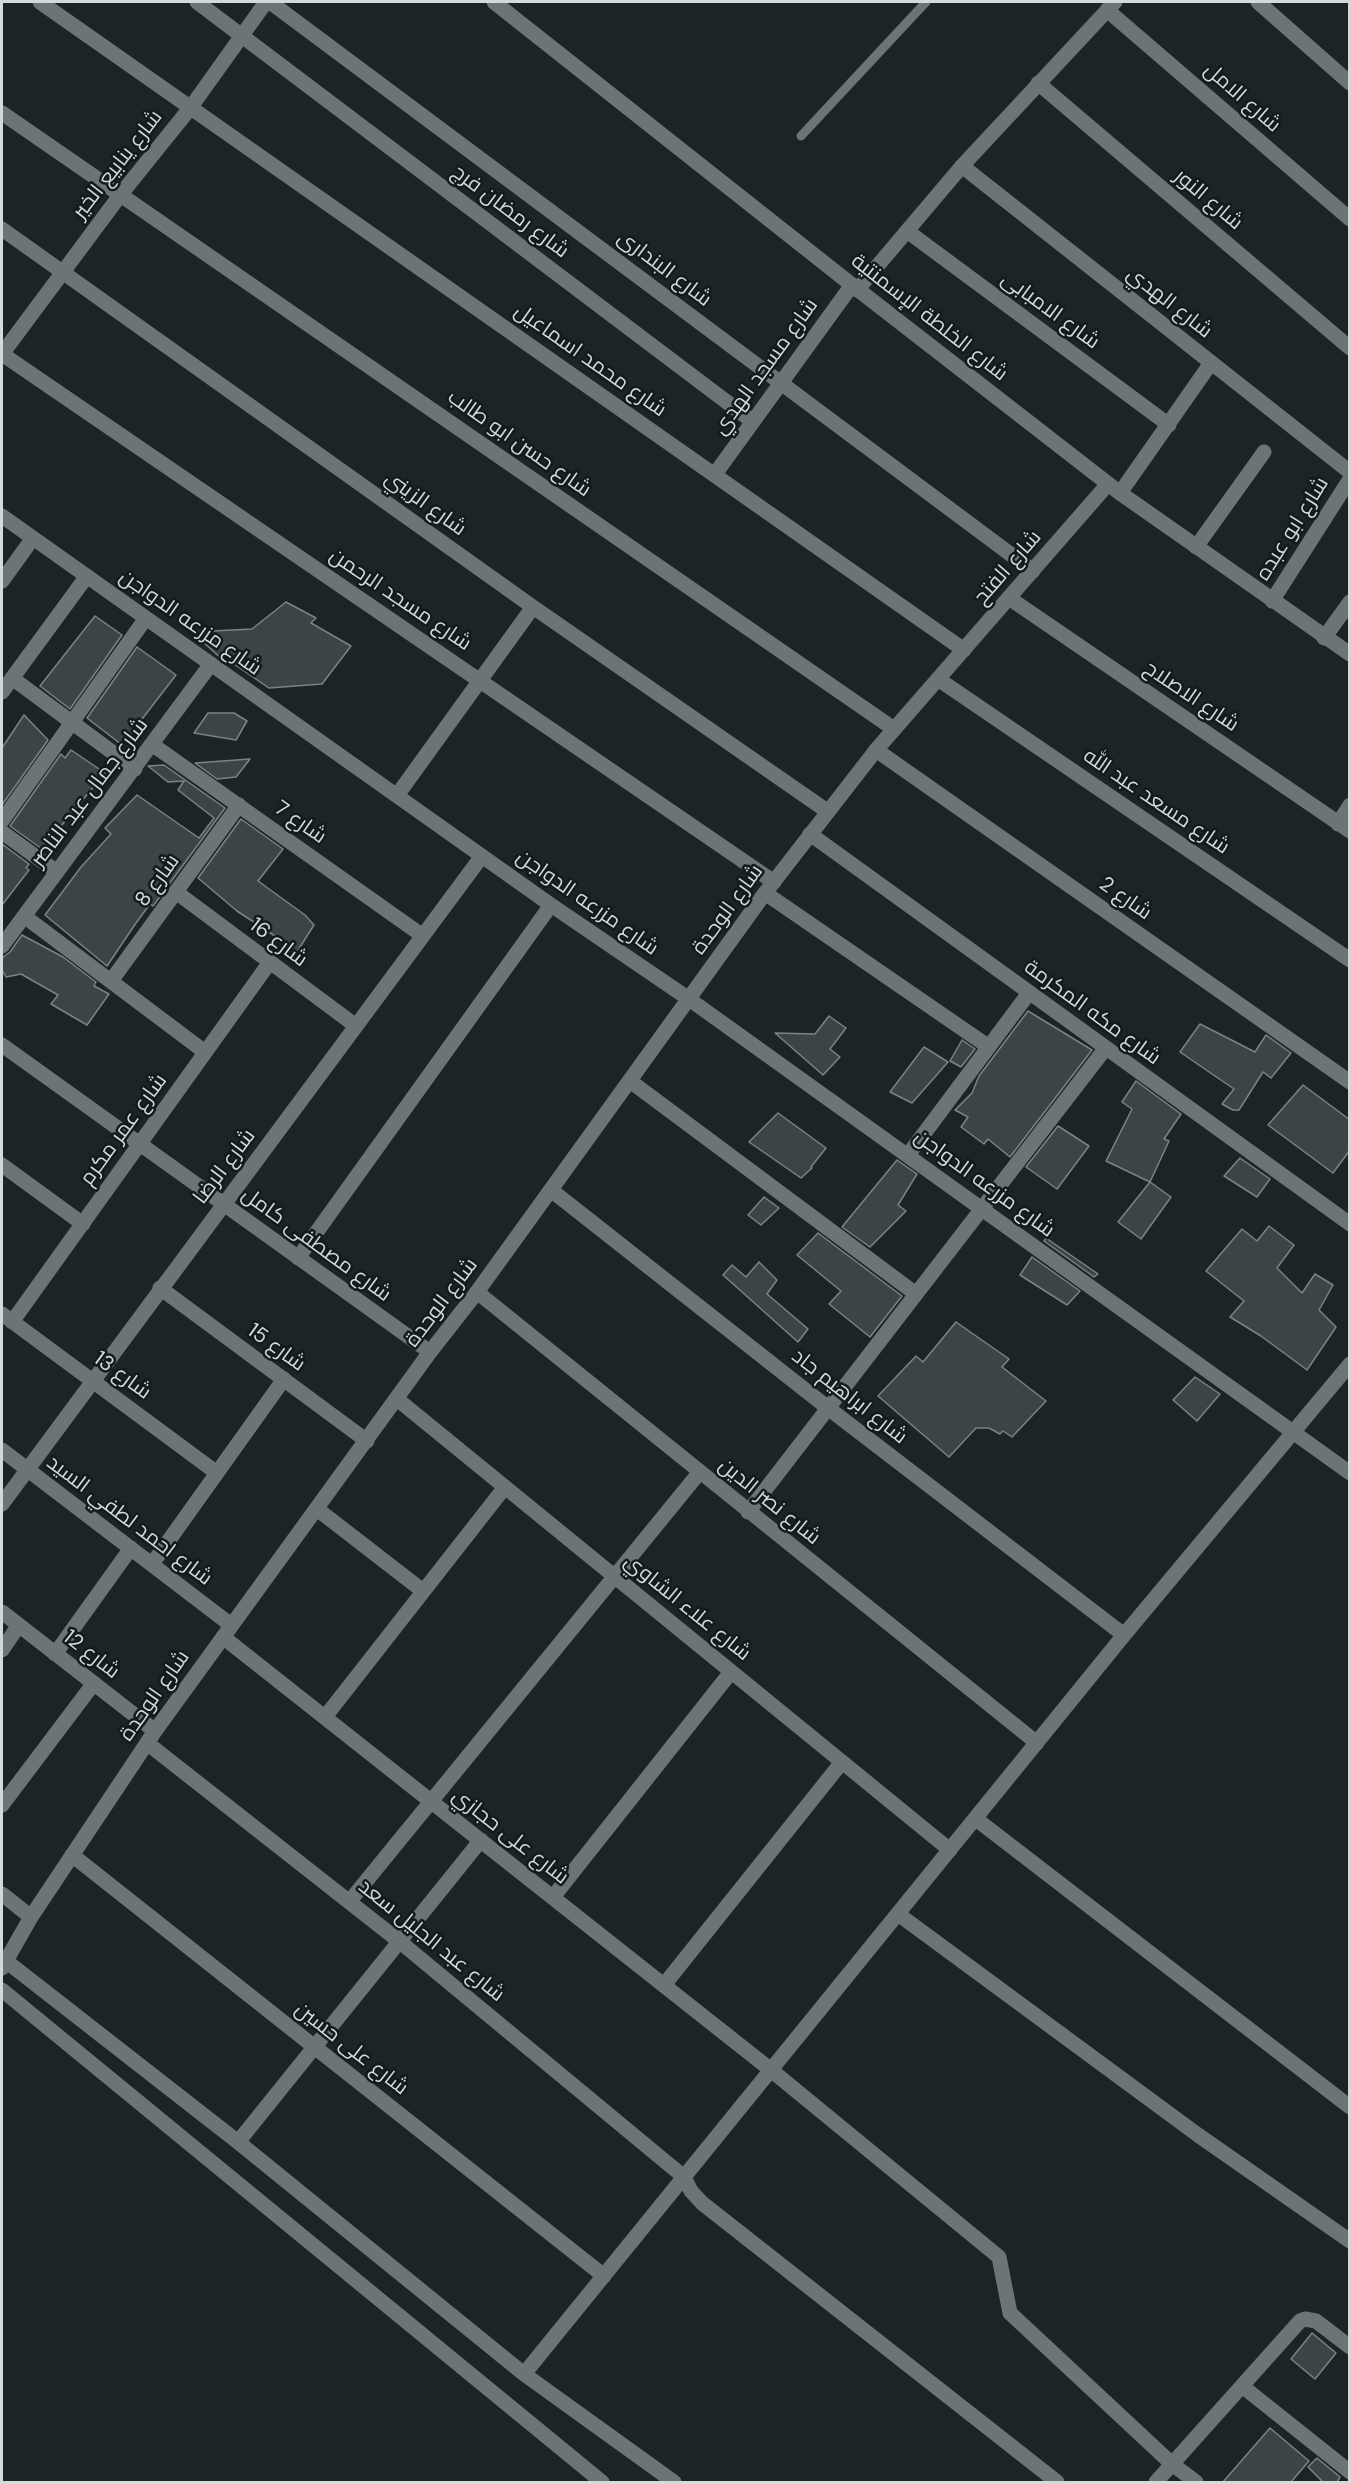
<!DOCTYPE html>
<meta charset="utf-8">
<style>
body{margin:0}
#map{position:relative;width:1351px;height:2484px;overflow:hidden;background:#1d2425;font-family:"DM Sans",sans-serif}
canvas{display:block}
.frame{position:absolute;inset:0;border:3px solid #d4d9da;pointer-events:none}
</style>
<div id="map">
<canvas width="1351" height="2484"></canvas>
<div class="frame"></div>
</div>
<script>
const context = document.querySelector('canvas').getContext('2d');
context.lineJoin = 'round';
function fillPath(path, color) { context.fillStyle = color; context.fill(path, 'evenodd'); }
const poly = rows => new Path2D(rows.map(r => 'M' + r).join(''));
function trace(path, color, width, dash) { context.strokeStyle = color; context.lineWidth = width; context.lineCap = dash ? 'butt' : 'round'; context.setLineDash(dash || []); context.stroke(path); }
function label(font, color, halo, rows, align = 'center') {
  context.font = font + ' "DM Sans",Cairo,sans-serif'; context.lineWidth = 5; context.setLineDash([]); context.textBaseline = 'middle'; context.strokeStyle = halo; context.fillStyle = color; for (const [text, x, y, turn = 0] of rows) {
    context.save(); context.translate(x, y); context.rotate((+turn || 0) * Math.PI / 180); context.textAlign = isNaN(turn) ? turn : align; if (halo) context.strokeText(text, 0, 0); context.fillText(text, 0, 0); context.restore();
  }
}
const building = poly([
 [286,602,316,618,311,623,351,646,322,684,269,688,228,660,224,661,192,632,252,629,286,602],
 [95,616,122,635,70,709,40,686,95,616],
 [137,647,176,675,122,745,87,718,137,647],
 [208,713,234,713,247,721,236,740,194,733,208,713],
 [24,715,48,740,2,805,2,748,24,715],
 [71,750,105,773,42,849,10,826,61,754,65,758,71,750],
 [250,759,236,777,217,779,195,763,250,759],
 [164,765,225,808,153,906,150,904,136,923,107,966,45,915,81,867,111,834,105,828,137,795,199,838,214,818,178,790,184,781,168,782,148,766,164,765],
 [241,819,283,849,258,881,305,915,314,925,295,955,278,938,237,911,198,878,241,819],
 [2,844,29,864,26,868,29,870,2,905,2,844],
 [22,935,63,957,96,982,94,986,109,994,87,1025,51,1004,58,995,21,974,6,977,2,970,2,958,10,952,22,935],
 [1028,1011,1092,1050,1010,1157,988,1139,984,1144,961,1127,968,1117,955,1110,972,1093,979,1076,1028,1011],
 [829,1016,846,1028,830,1049,840,1057,823,1075,775,1033,815,1034,829,1016],
 [1200,1024,1255,1052,1266,1035,1291,1053,1271,1078,1263,1072,1239,1110,1233,1110,1222,1104,1234,1089,1180,1052,1200,1024],
 [962,1040,975,1049,961,1067,950,1061,962,1040],
 [924,1047,948,1062,912,1103,890,1092,924,1047],
 [1136,1081,1181,1114,1164,1139,1169,1141,1150,1182,1106,1161,1132,1109,1122,1102,1136,1081],
 [1303,1085,1350,1120,1350,1150,1333,1173,1268,1125,1303,1085],
 [778,1113,826,1148,811,1167,812,1168,801,1178,749,1142,778,1113],
 [1058,1126,1089,1146,1057,1189,1026,1167,1058,1126],
 [1240,1158,1270,1179,1257,1197,1224,1176,1240,1158],
 [897,1160,917,1174,898,1205,906,1211,870,1247,842,1227,897,1160],
 [1150,1182,1171,1197,1141,1239,1118,1222,1150,1182],
 [764,1197,779,1208,761,1225,748,1215,764,1197],
 [1269,1226,1294,1245,1277,1268,1302,1293,1315,1274,1333,1285,1319,1310,1336,1327,1307,1370,1261,1336,1230,1317,1244,1301,1206,1271,1242,1229,1257,1241,1269,1226],
 [818,1233,902,1296,870,1337,829,1304,841,1291,797,1255,818,1233],
 [1046,1238,1098,1274,1094,1277,1044,1241,1046,1238],
 [1032,1257,1080,1291,1067,1305,1020,1275,1032,1257],
 [759,1262,777,1280,767,1294,808,1329,798,1342,723,1275,732,1265,746,1277,759,1262],
 [956,1322,1009,1359,1002,1367,1046,1401,1012,1437,1003,1431,1000,1434,989,1428,976,1428,949,1457,878,1396,916,1356,923,1362,956,1322],
 [1195,1377,1220,1394,1197,1421,1173,1400,1195,1377],
 [1312,2333,1336,2353,1315,2379,1291,2359,1312,2333],
 [1270,2428,1309,2461,1291,2482,1223,2482,1270,2428],
 [1317,2458,1340,2477,1337,2482,1323,2482,1308,2467,1317,2458]
]);
const lane = poly([
 [801,136,926,2]
]);
const street = poly([
 [40,2,964,650],
 [197,2,752,421],
 [270,2,1033,571],
 [1258,2,1350,83],
 [1107,10,1350,219],
 [1038,83,1350,348],
 [2,113,894,729],
 [962,166,1350,472],
 [2,229,533,607,827,811],
 [907,231,1169,425],
 [2,354,774,882],
 [2,354,121,194,191,107,266,2],
 [715,474,852,285],
 [1120,493,1211,363],
 [2,516,551,905,689,999,1350,1473],
 [1196,547,1264,452],
 [2,581,33,538],
 [1009,598,1350,831],
 [1272,601,1350,479],
 [1324,638,1350,602],
 [12,678,135,769],
 [938,679,1350,960],
 [2,692,87,576],
 [153,745,423,936],
 [876,750,1350,1082],
 [398,794,533,607],
 [2,821,146,618],
 [1338,824,1350,805],
 [2,832,57,872],
 [810,834,1350,1224],
 [176,892,356,1026],
 [765,893,989,1047],
 [24,916,205,1052],
 [2,946,211,664],
 [111,981,239,805],
 [2,1045,430,1352],
 [630,1081,916,1294],
 [908,1155,1029,993],
 [2,1165,83,1224],
 [551,1190,828,1408,1124,1635],
 [298,1258,551,905],
 [160,1288,367,1441],
 [477,1292,1037,1743],
 [2,1314,217,1473],
 [12,1322,270,962],
 [397,1399,950,1850],
 [2,1450,231,1625],
 [2,1504,482,856],
 [317,1509,423,1591],
 [748,1512,1105,1049],
 [152,1564,284,1379],
 [2,1612,155,1731],
 [223,1637,771,2070,999,2257,1010,2313,1172,2464,1196,2482],
 [2,1650,19,1625],
 [55,1654,131,1548],
 [325,1717,505,1487],
 [147,1743,399,1941,684,2177,691,2191,702,2203,1057,2482],
 [2,1805,94,1683],
 [976,1819,1350,2107],
 [72,1855,604,2276],
 [2,1894,31,1917],
 [553,1897,731,1672],
 [349,1902,699,1473],
 [898,1914,1198,2135,1350,2241],
 [6,1961,238,2142,524,2374,674,2482],
 [664,1985,842,1762],
 [2,1990,602,2482],
 [238,2142,481,1840],
 [524,2374,1124,1635,1350,1364],
 [1242,2386,1350,2472],
 [1156,2482,1300,2321,1305,2319,1316,2321,1350,2347]
]);
const secondary = poly([
 [494,2,852,285,1120,493,1350,654],
 [857,290,962,166,1115,2],
 [2,1968,31,1917,155,1731,430,1352,477,1292,765,893,876,750,1108,484]
]);
const streetNames = [
 ["شارع الامل",1242,98,41],
 ["شارع ينابيع الخير",118,165,-52],
 ["شارع النور",1208,200,40],
 ["شارع رمضان فرج",510,212,37],
 ["شارع البندارى",664,269,37],
 ["شارع الهدي",1169,303,38],
 ["شارع الامبابى",1050,311,36],
 ["شارع الخلطة الإسمنتية",929,318,38],
 ["شارع محمد اسماعيل",590,361,35],
 ["شارع مسجد الهدي",766,367,-54],
 ["شارع حسن ابو طالب",519,444,35],
 ["شارع الزيني",425,504,36],
 ["شارع ابو عبده",1293,529,-58],
 ["شارع الفتح",1008,568,-49],
 ["شارع مسجد الرحمن",400,600,34],
 ["شارع مزرعه الدواجن",190,623,35],
 ["شارع الاصلاح",1191,697,34],
 ["شارع جمال عبد الناصر",90,793,-53],
 ["شارع مسعد عبد الله",1156,802,34],
 ["شارع 7",300,823,35],
 ["شارع 8",158,881,-54],
 ["شارع 2",1125,899,35],
 ["شارع مزرعه الدواجن",587,903,35],
 ["شارع الوحدة",728,910,-54],
 ["شارع 16",278,943,37],
 ["شارع مكه المكرمة",1092,1013,36],
 ["شارع عمر مكرم",124,1130,-54],
 ["شارع الرضا",225,1167,-53],
 ["شارع مزرعه الدواجن",984,1184,36],
 ["شارع مصطفى كامل",316,1245,36],
 ["شارع الوحدة",442,1303,-53],
 ["شارع 15",276,1348,36],
 ["شارع 13",122,1376,36],
 ["شارع ابراهيم جاد",849,1397,38],
 ["شارع نصر الدين",769,1502,39],
 ["شارع احمد لطفي السيد",129,1521,37],
 ["شارع علاء الشاوي",687,1608,39],
 ["شارع 12",91,1655,38],
 ["شارع الوحدة",155,1696,-55],
 ["شارع على حجازي",510,1837,38],
 ["شارع عبد الجليل سعد",431,1941,39],
 ["شارع على حسين",351,2049,38]
];
fillPath(building, '#3c4445');
trace(building, '#7b8485', 1.5);
trace(lane, '#6b7476', 9);
trace(street, '#6b7476', 15);
trace(secondary, '#6b7476', 15);
label('21px', '#d4d9da', '#141b1c', streetNames);
</script>
